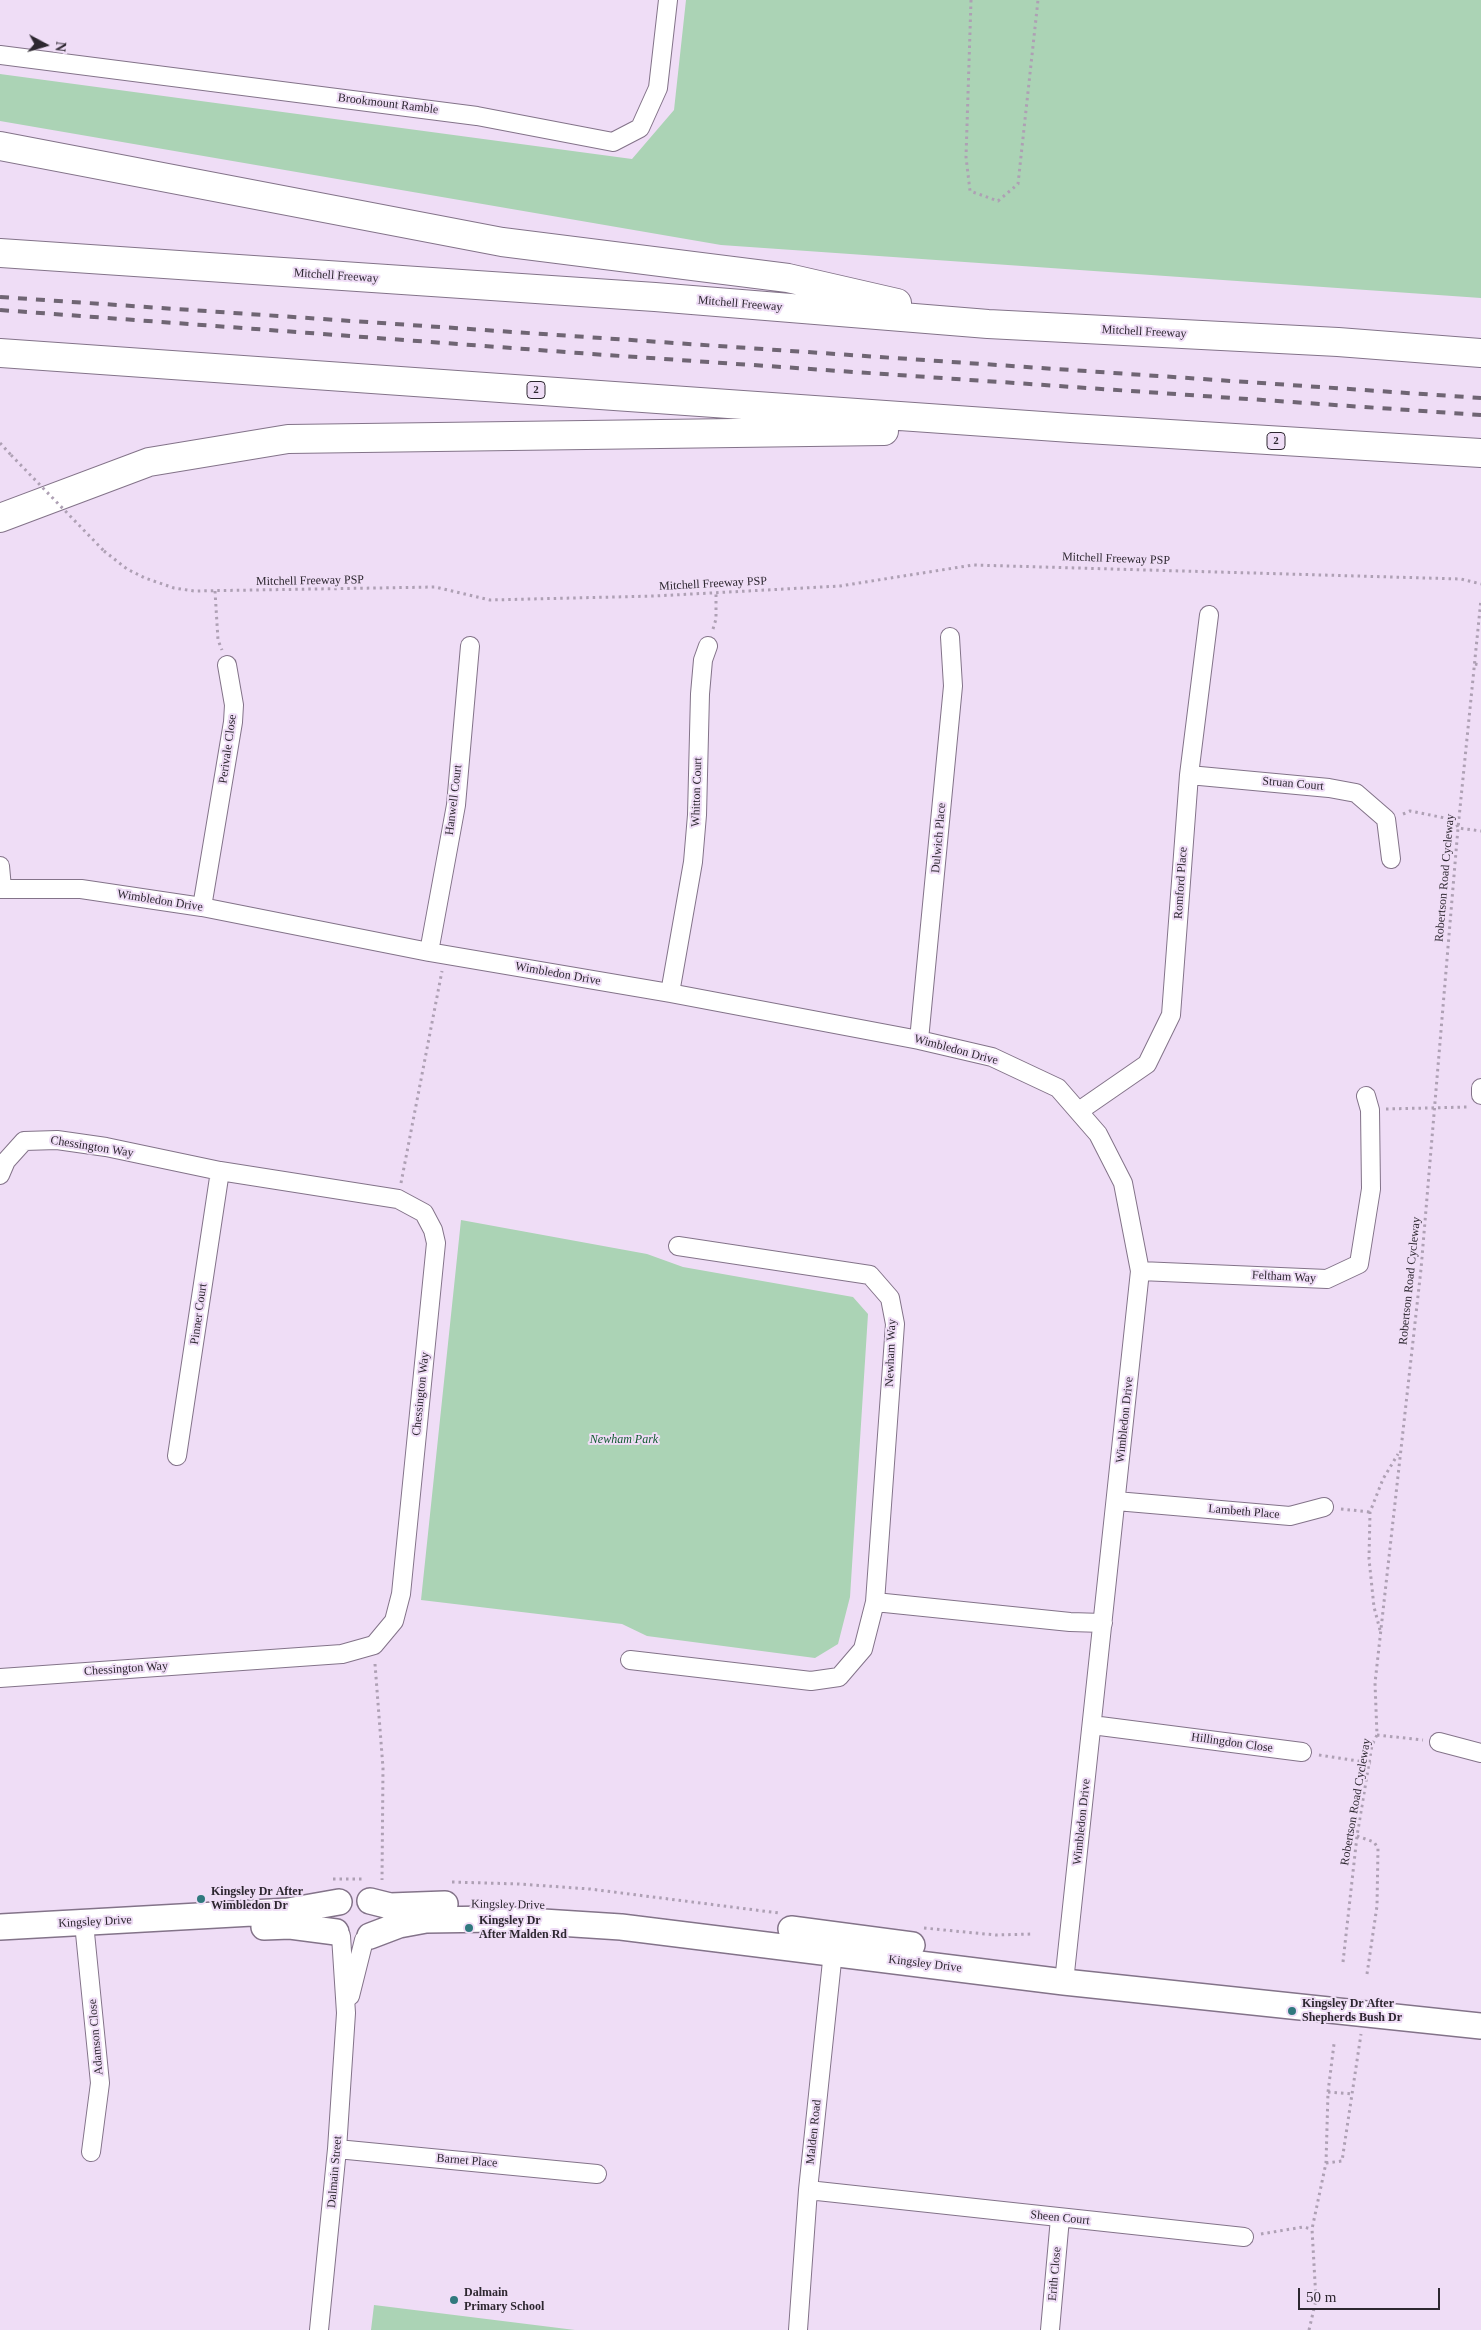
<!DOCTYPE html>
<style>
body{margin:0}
#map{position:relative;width:1481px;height:2330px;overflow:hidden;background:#efddf6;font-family:"Times New Roman",serif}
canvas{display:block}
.north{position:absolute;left:20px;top:20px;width:50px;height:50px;-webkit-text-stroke:4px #efddf6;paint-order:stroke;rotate:96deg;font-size:14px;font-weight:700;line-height:20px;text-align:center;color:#2d2730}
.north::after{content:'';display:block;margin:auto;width:18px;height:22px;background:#2d2730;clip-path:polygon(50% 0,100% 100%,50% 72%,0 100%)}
.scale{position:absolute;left:1298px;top:2288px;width:142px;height:22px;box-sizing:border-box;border:2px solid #2d2730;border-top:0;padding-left:6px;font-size:15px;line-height:18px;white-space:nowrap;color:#2d2730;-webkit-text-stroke:4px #efddf6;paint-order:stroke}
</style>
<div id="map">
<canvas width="1481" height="2330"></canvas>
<div class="north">N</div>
<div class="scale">50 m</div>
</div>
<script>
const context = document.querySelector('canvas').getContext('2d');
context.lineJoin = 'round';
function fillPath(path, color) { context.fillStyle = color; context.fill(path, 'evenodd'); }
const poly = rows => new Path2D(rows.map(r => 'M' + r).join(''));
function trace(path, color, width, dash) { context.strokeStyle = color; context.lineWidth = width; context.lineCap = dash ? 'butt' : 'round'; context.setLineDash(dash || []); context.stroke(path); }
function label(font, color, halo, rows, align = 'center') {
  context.font = font + ' "Times New Roman",serif'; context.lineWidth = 4; context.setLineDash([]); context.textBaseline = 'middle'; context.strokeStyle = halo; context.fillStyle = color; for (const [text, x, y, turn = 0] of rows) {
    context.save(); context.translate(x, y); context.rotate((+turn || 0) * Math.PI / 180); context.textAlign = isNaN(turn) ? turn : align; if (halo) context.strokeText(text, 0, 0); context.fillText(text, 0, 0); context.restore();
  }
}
const green = poly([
 [686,0,1481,0,1481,298,721,245,0,121,0,74,632,159,674,110],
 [461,1220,647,1254,683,1267,853,1297,868,1314,850,1597,838,1644,815,1658,647,1636,622,1624,421,1600],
 [374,2305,575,2330,371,2330]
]);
const path = poly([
 [971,0,966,157,970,191,998,201,1018,184,1038,0],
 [0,443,11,455],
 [104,551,127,569,145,578,174,588,194,591,435,587,490,600,655,596,840,586,973,565,1461,579,1481,584],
 [215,591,218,640,222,650],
 [713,629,716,619,716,592],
 [1475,664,1481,665],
 [1403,814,1410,811,1455,820,1458,828,1481,831],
 [1386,1109,1467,1107],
 [401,1183,442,971],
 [1341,1509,1370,1512],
 [1380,1630,1374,1607,1369,1559,1370,1512,1383,1479,1398,1454],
 [375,1664,383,1768,382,1880],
 [1377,1735,1423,1740],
 [1319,1755,1371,1763],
 [1357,1836,1374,1842,1378,1848,1377,1906,1367,1974],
 [333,1879,364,1879],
 [452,1882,519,1884,590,1889,779,1913],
 [924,1928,996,1935,1033,1934],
 [1343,1962,1357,1836,1372,1745,1377,1735,1375,1683,1421,1269,1458,828,1481,599],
 [1328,2092,1353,2094],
 [1326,2163,1342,2161,1361,2034],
 [1261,2234,1303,2227,1312,2229],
 [1309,2330,1316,2300,1312,2229,1326,2163,1328,2092,1334,2044]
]);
const street = poly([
 [0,55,477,116,613,142,640,128,658,88,668,0],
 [1189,775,1329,788,1356,793,1386,819,1391,859],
 [0,866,2,888],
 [0,889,81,889,202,907,429,952,670,993,919,1040,992,1057,1058,1088,1098,1134,1123,1183,1140,1271,1064,1982],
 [202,907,233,722,234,705,227,665],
 [429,952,456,805,470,646],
 [670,993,693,862,697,815,700,694,703,660,708,646],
 [919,1040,953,686,950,637],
 [1481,1088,1481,1095],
 [1079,1111,1147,1064,1171,1015,1189,775,1209,615],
 [0,1175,6,1161,24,1141,57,1140,106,1147,220,1171,398,1199,424,1213,433,1230,436,1243,401,1594,394,1621,374,1645,342,1654,0,1678],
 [1140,1271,1327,1279,1359,1264,1371,1189,1370,1110,1366,1096],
 [177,1456,220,1171],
 [1116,1501,1290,1516,1324,1507],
 [875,1602,1070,1622,1103,1623],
 [630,1660,811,1681,839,1677,863,1649,875,1602,895,1324,890,1298,870,1275,678,1246],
 [1092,1725,1302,1752],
 [1439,1742,1481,1753],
 [84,1923,100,2083,91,2152],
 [350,1996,364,1940],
 [337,2149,597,2174],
 [808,2190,1244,2237],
 [319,2330,337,2149,346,2013,341,1936],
 [798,2330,808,2190,834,1942],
 [1050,2330,1060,2218]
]);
const secondary = poly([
 [370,1901,390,1906,445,1904],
 [0,1927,288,1911,339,1902],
 [264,1927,290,1926,336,1932],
 [791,1929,912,1945],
 [370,1936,399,1925,426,1920,496,1919,621,1927,1064,1982,1481,2026]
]);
const highway = poly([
 [0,146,502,242,788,278,897,303],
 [0,253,655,297,988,324,1338,342,1481,353],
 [0,353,1071,428,1481,453],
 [0,518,149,462,288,439,884,431]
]);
const rail = poly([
 [0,297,1481,398],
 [0,310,592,354,1481,415]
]);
const pathBridge = poly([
 [11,455,104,551]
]);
const markers = [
 [201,1899,5,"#30797e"],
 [469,1928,5,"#30797e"],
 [1292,2011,5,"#30797e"],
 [454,2300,5,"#30797e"]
];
const shields = [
 [536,390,18],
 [1276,441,18]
];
const shieldNames = [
 ["2",536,390],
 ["2",1276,441]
];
const streetNames = [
 ["Brookmount Ramble",388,104,7],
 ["Mitchell Freeway",336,276,4],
 ["Mitchell Freeway",740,304,5],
 ["Mitchell Freeway",1144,332,3],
 ["Mitchell Freeway PSP",1116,559,2],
 ["Mitchell Freeway PSP",310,581,-1],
 ["Mitchell Freeway PSP",713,584,-3],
 ["Perivale Close",228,749,-82],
 ["Struan Court",1293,784,5],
 ["Whitton Court",697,792,-88],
 ["Hanwell Court",454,800,-83],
 ["Dulwich Place",939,838,-85],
 ["Robertson Road Cycleway",1445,878,-85],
 ["Romford Place",1181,883,-86],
 ["Wimbledon Drive",160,901,9],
 ["Wimbledon Drive",558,974,10],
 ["Wimbledon Drive",956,1050,15],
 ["Chessington Way",92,1147,9],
 ["Feltham Way",1284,1277,3],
 ["Robertson Road Cycleway",1410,1281,-84],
 ["Pinner Court",199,1314,-82],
 ["Newham Way",891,1353,-88],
 ["Chessington Way",421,1394,-84],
 ["Wimbledon Drive",1125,1420,-84],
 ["Lambeth Place",1244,1512,5],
 ["Chessington Way",126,1669,-4],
 ["Hillingdon Close",1232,1743,8],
 ["Robertson Road Cycleway",1356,1802,-80],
 ["Wimbledon Drive",1082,1822,-84],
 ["Kingsley Drive",508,1905,1],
 ["Kingsley Drive",95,1922,-3],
 ["Kingsley Drive",925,1964,7],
 ["Adamson Close",96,2037,-95],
 ["Malden Road",814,2132,-84],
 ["Barnet Place",467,2161,5],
 ["Dalmain Street",335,2172,-85],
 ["Sheen Court",1060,2218,6],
 ["Erith Close",1055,2274,-85]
];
const parkNames = [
 ["Newham Park",624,1440]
];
const poiNames = [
 ["Kingsley Dr After",211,1892],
 ["Wimbledon Dr",211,1906],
 ["Kingsley Dr",479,1921],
 ["After Malden Rd",479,1935],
 ["Kingsley Dr After",1302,2004],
 ["Shepherds Bush Dr",1302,2018],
 ["Dalmain",464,2293],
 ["Primary School",464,2307]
];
fillPath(green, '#abd3b5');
trace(street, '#837389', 20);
trace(secondary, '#837389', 28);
trace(highway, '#837389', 30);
trace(path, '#aea0b4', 3, [2.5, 4]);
trace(street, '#fff', 18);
trace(secondary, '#fff', 25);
trace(highway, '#fff', 28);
trace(rail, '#6f6573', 4, [9, 9]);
trace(pathBridge, '#aea0b4', 3, [2.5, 4]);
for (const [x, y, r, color] of markers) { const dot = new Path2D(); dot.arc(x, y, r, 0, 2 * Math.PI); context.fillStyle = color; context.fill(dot); trace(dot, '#efddf6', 2); }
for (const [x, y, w] of shields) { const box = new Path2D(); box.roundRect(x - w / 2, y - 8.5, w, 17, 4); context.fillStyle = '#efddf6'; context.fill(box); trace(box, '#2d2730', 1); }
label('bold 11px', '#2d2730', null, shieldNames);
label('12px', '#2d2730', '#efddf6', streetNames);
label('italic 12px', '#0f592f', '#efddf6', parkNames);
label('bold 12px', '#2d2730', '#efddf6', poiNames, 'left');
</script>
